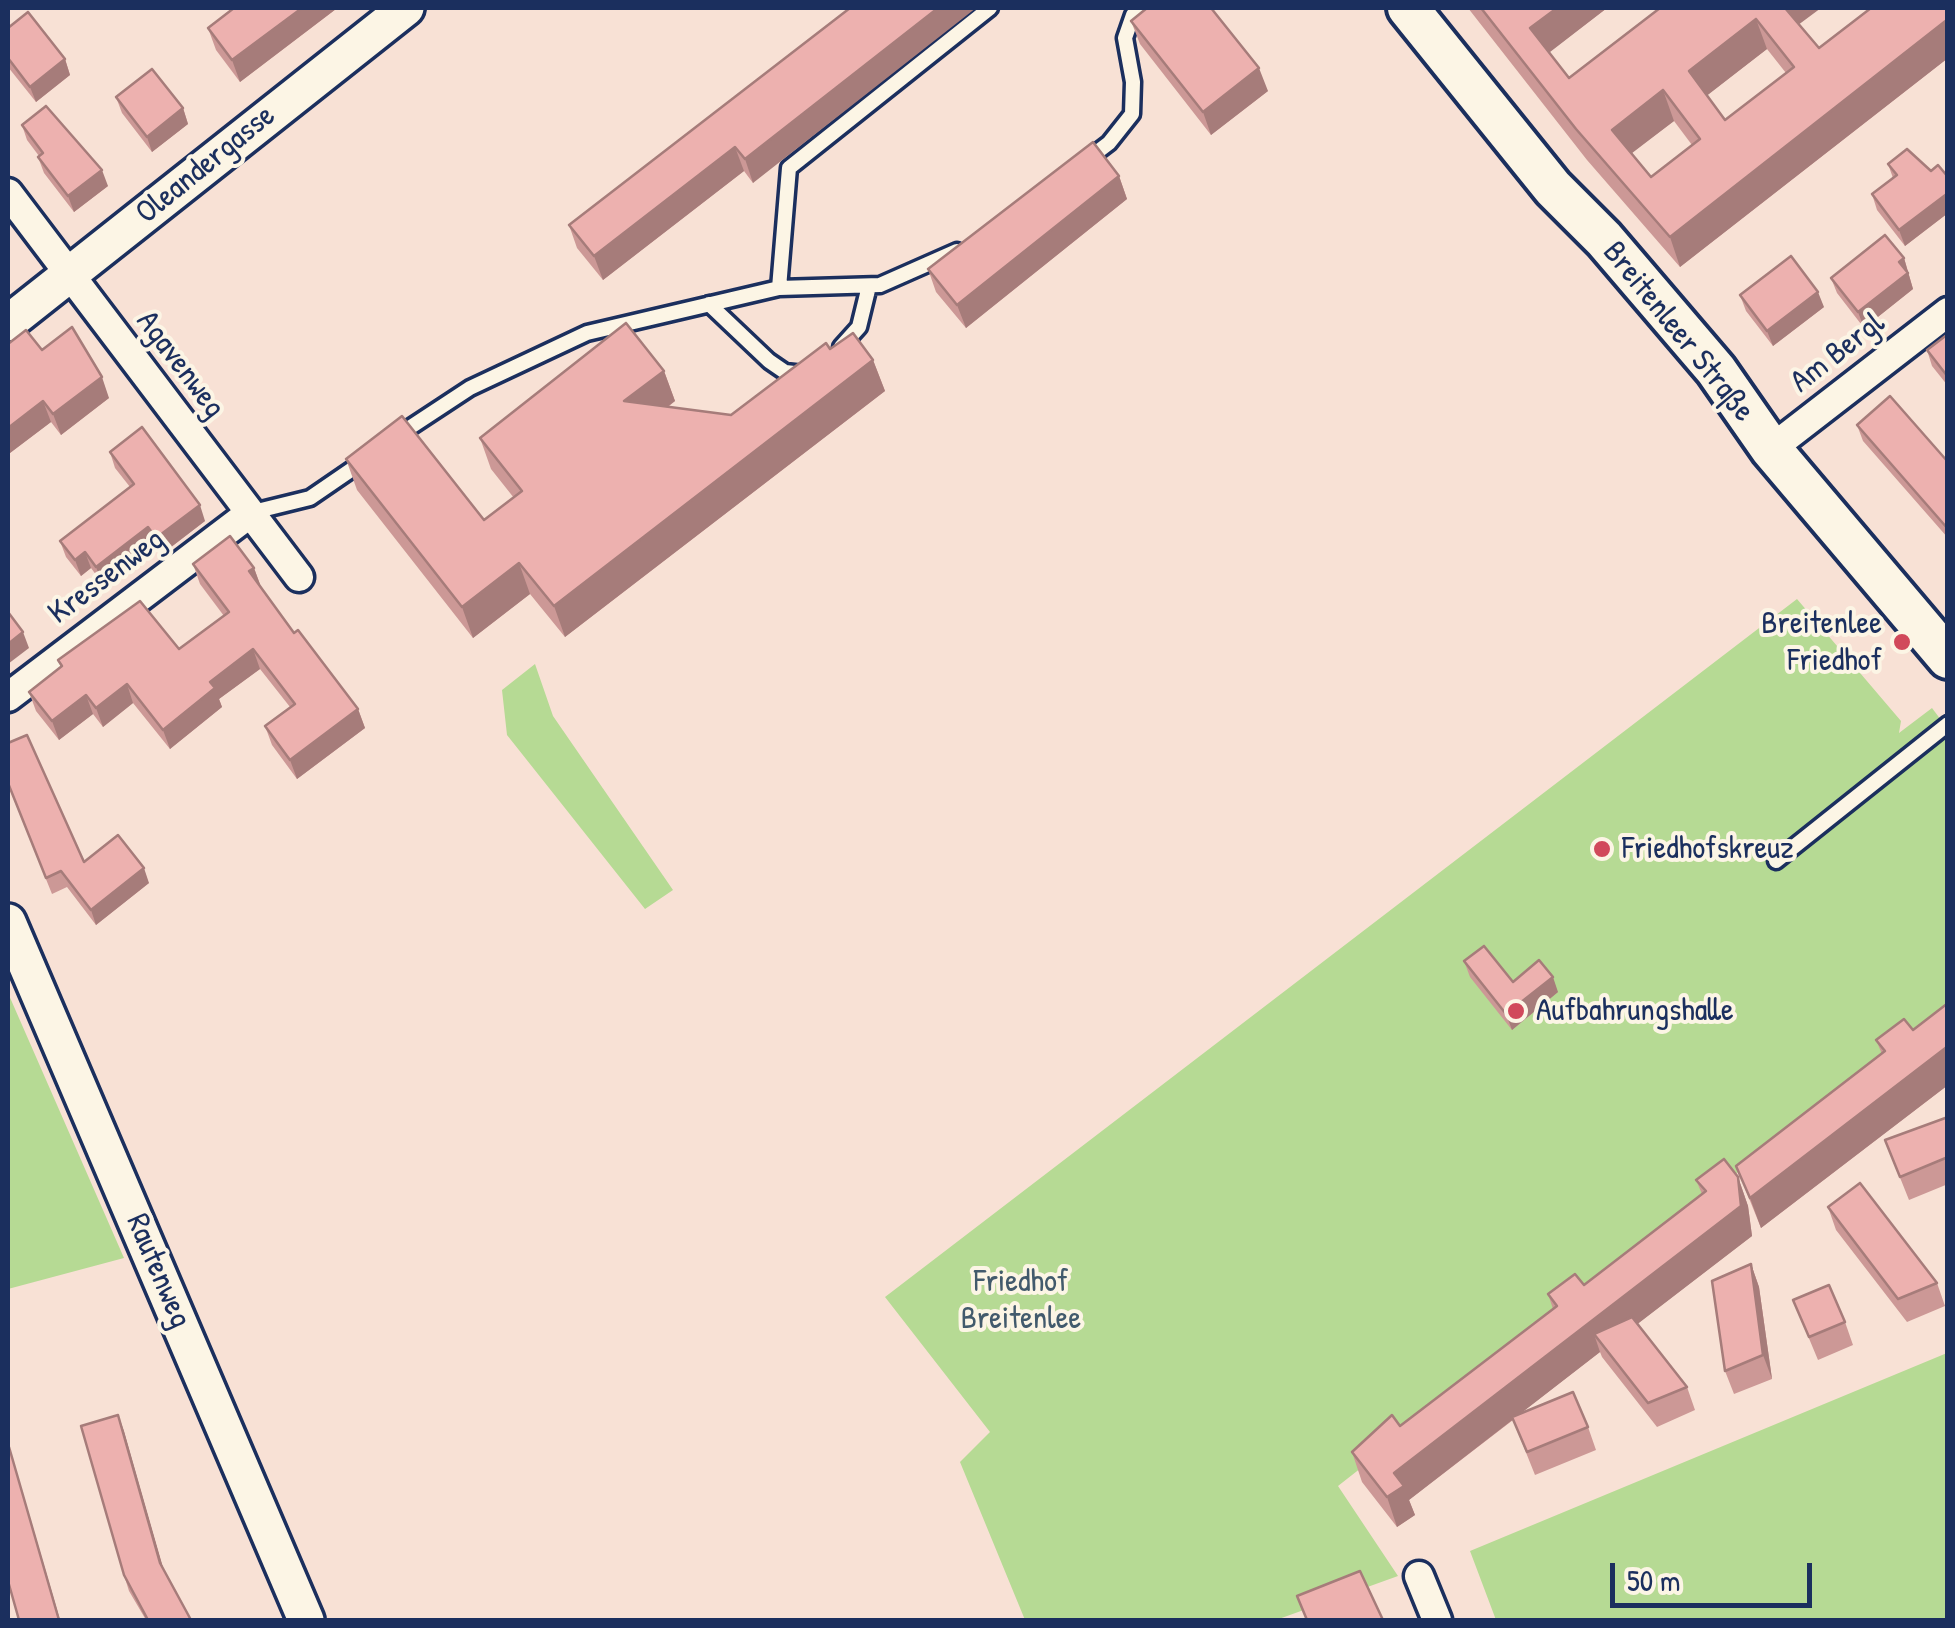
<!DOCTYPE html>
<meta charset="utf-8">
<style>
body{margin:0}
#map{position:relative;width:1955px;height:1628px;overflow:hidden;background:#f8e1d5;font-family:"Patrick Hand",sans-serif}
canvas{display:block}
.frame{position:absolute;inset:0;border:10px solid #1b2f5e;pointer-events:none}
.scale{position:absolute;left:1610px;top:1563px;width:202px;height:45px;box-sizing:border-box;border:5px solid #1b2f5e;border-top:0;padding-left:12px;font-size:30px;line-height:35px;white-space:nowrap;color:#1b2f5e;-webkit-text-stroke:8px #fcf5e5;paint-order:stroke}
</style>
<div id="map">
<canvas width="1955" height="1628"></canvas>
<div class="frame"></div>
<div class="scale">50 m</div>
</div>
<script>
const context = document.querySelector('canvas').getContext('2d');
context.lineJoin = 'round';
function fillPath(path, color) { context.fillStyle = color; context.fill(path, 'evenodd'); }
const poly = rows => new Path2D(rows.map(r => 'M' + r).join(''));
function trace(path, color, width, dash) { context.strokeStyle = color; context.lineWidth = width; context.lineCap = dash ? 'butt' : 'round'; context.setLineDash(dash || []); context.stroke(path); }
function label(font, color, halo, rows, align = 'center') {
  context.font = font + ' "Patrick Hand",sans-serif'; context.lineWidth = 8; context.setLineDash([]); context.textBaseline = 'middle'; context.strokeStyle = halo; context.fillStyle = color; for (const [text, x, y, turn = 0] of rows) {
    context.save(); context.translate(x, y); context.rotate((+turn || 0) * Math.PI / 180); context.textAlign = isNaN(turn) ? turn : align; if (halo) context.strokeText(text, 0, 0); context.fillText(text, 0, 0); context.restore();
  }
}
const green = poly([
 [1797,599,1901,721,1899,733,1932,708,1947,728,1947,1008,1338,1486,1398,1576,1276,1620,1025,1620,960,1462,990,1432,885,1297],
 [535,664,553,716,673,890,645,909,507,735,502,690],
 [8,993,124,1258,8,1289],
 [1947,1353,1947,1620,1496,1620,1470,1551]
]);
const service = poly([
 [1088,159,1109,143,1132,114,1133,82,1125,38,1133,15,1141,8],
 [779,288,789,168,990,8],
 [709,304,769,361,785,372,804,374],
 [841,347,859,327,869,286],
 [397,436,470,388,587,333,779,288,880,285,957,251],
 [249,513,310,498,364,461],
 [1776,861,1948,724]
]);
const minor = poly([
 [8,193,299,577],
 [1771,449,1948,312],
 [8,697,249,514],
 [1419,1576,1437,1620]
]);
const tertiary = poly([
 [8,323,406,8],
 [8,922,306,1620]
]);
const secondary = poly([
 [1408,8,1553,188,1604,239,1716,370,1771,449,1948,658]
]);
const wall = poly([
 [229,8,336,8,336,9,240,82,216,50,208,28,230,10],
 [850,8,753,183,744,171,603,280,577,248,569,225],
 [1468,8,1607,8,1549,52,1569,78,1660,8,1799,24,1819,48,1948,8,1948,58,1680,267,1587,160],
 [1767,49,1786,73,1725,120,1707,95],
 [1674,121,1692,145,1651,177,1631,153],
 [1131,21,1268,91,1211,135,1140,44],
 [8,28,65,59,70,75,36,102,8,67],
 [116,97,183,108,188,124,152,152,122,113],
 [22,125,108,186,74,212,44,173,38,157,39,156,27,140],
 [1888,164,1931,171,1948,177,1948,213,1905,246,1877,210,1872,194,1893,178],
 [1119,176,1127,199,966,328,936,292,928,269],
 [1904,258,1913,289,1864,328,1837,293,1831,278],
 [1740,295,1824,307,1773,346,1746,311],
 [1948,334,1948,386,1932,366,1927,350],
 [8,344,42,350,109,398,61,435,51,422,10,453,8,449],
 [830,349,873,360,885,391,565,637,530,594,473,638,357,490,346,459,484,520,514,498,491,469,480,438,664,371,675,401,668,407,731,415],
 [1857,425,1948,462,1948,538,1863,441],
 [110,452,205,521,162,554,154,543,102,583,91,568,81,576,66,557,60,541,130,487,115,468],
 [193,564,254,568,261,587,294,633,358,709,365,728,297,779,272,745,265,726,290,707,260,669,219,699,222,707,170,749,133,703,103,727,93,714,59,740,36,711,29,692,61,667,58,660,179,649,224,616,200,584],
 [8,785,84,862,149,883,96,925,67,887,52,894],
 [1464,961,1513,982,1558,992,1512,1030,1470,977],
 [1948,1003,1948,1085,1761,1228,1736,1166,1882,1054,1876,1040,1913,1030],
 [1948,1117,1948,1184,1909,1200,1885,1140],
 [1738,1177,1748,1206,1752,1236,1637,1324,1687,1387,1695,1410,1657,1427,1602,1357,1600,1352,1521,1413,1588,1427,1596,1450,1535,1475,1513,1420,1409,1500,1415,1515,1397,1527,1362,1482,1352,1452,1400,1426,1553,1309,1548,1294,1584,1285,1702,1194,1696,1180],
 [1828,1207,1937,1283,1945,1306,1907,1322,1836,1230],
 [1751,1264,1759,1287,1772,1379,1734,1394,1725,1371],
 [1793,1300,1845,1322,1853,1345,1818,1360],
 [118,1415,163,1568,191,1620,146,1620,129,1591,124,1575]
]);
const shadedWall = poly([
 [302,8,336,8,336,9,240,82,232,60],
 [938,8,976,8,753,183,745,159],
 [1557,8,1607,8,1541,59,1530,28],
 [1782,8,1821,8,1790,31],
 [1756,19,1767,49,1700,101,1689,71],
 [1948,19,1948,58,1680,267,1670,237],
 [65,59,70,75,36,102,30,87],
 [1259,68,1268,91,1211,135,1203,112],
 [1663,90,1674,121,1623,160,1612,130],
 [183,108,188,124,152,152,147,137],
 [735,147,744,171,603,280,594,256],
 [102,170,108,186,74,212,68,196],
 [1119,176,1127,199,966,328,957,305],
 [1948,193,1948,213,1905,246,1899,230],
 [1904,258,1913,289,1864,328,1858,312],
 [1818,292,1824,307,1773,346,1767,331],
 [873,360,885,391,565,637,554,606],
 [664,371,675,401,635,431,624,401],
 [102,377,109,398,61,435,53,414],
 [43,401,51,422,10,453,8,445,8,428],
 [200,505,205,521,162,554,156,538],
 [148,527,154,543,102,583,96,567],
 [85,552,91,568,81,576,75,560],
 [519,563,530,594,473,638,462,607],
 [254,568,261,587,249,571],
 [23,632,29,648,8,664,8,644],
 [253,649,260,669,219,699,222,707,170,749,163,730,210,682],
 [127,684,133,703,103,727,96,708],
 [86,695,93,714,59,740,52,721],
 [358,709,365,728,297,779,290,760],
 [144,868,149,883,96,925,91,910],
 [1553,977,1558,992,1512,1030,1506,1014],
 [1948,1046,1948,1085,1761,1228,1750,1198],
 [1738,1177,1748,1206,1752,1236,1605,1349,1594,1334,1600,1352,1409,1500,1415,1515,1397,1527,1387,1497,1394,1473],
 [1751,1264,1759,1287,1772,1379,1763,1355],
 [118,1415,124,1431,166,1578,160,1563],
 [9,1447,14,1463,60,1620,59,1620]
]);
const building = poly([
 [234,8,302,8,232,60,208,28,234,8],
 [850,8,938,8,745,159,735,147,594,256,569,225,850,8],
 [1147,8,1211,8,1259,68,1203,112,1131,21,1147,8],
 [1481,8,1557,8,1530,28,1569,78,1660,8,1785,8,1819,48,1871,8,1948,8,1948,19,1670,237,1576,129,1481,8],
 [1756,19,1794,67,1725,120,1689,71,1756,19],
 [1663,90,1700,139,1651,177,1612,130,1663,90],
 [28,12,65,59,30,87,8,58,8,28,28,12],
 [152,69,183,108,147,137,116,97,152,69],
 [46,106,102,170,68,196,38,157,43,153,22,125,46,106],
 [1093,142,1119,176,957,305,928,269,1093,142],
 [1907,149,1931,171,1938,165,1948,177,1948,193,1899,230,1872,194,1897,175,1888,164,1907,149],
 [1885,235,1904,258,1899,262,1908,273,1858,312,1831,278,1885,235],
 [1791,256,1818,292,1767,331,1740,295,1791,256],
 [626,323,664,371,624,401,731,415,826,343,830,349,853,333,873,360,554,606,519,563,462,607,346,459,402,416,484,520,522,491,480,438,626,323],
 [72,327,102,377,53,414,43,401,8,428,8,344,26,330,42,350,72,327],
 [1948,334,1948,377,1927,350,1948,334],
 [1890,396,1948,462,1948,529,1857,425,1890,396],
 [142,427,200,505,156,538,148,527,96,567,85,552,75,560,60,541,134,484,110,452,142,427],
 [230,536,254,568,249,571,294,633,298,630,358,709,290,760,265,726,295,704,253,649,210,682,215,688,163,730,127,684,96,708,86,695,52,721,29,692,62,666,58,660,140,601,179,649,229,612,193,564,230,536],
 [8,612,23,632,8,644,8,612],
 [27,735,84,862,118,835,144,868,91,910,61,871,46,878,8,783,8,743,27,735],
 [1484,946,1513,982,1539,960,1553,977,1506,1014,1464,961,1484,946],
 [1948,1003,1948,1046,1750,1198,1736,1166,1885,1051,1876,1040,1904,1019,1913,1030,1948,1003],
 [1948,1117,1948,1157,1900,1177,1885,1140,1948,1117],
 [1724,1159,1738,1177,1741,1206,1394,1473,1404,1486,1387,1497,1352,1452,1392,1415,1400,1426,1557,1306,1548,1294,1575,1274,1584,1285,1706,1191,1696,1180,1724,1159],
 [1860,1183,1937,1283,1898,1299,1828,1207,1860,1183],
 [1751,1264,1763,1355,1725,1371,1712,1281,1751,1264],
 [1829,1285,1845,1322,1809,1337,1793,1300,1829,1285],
 [1632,1317,1687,1387,1648,1403,1594,1334,1632,1317],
 [1573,1392,1588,1427,1527,1452,1512,1417,1573,1392],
 [118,1415,160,1563,191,1620,148,1620,124,1575,81,1426,118,1415],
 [8,1447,9,1447,59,1620,19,1620,8,1581,8,1447],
 [1360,1571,1383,1620,1307,1620,1297,1596,1360,1571]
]);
const markers = [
 [1902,642,10,"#d1495b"],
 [1602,849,10,"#d1495b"],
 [1516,1011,10,"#d1495b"]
];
const streetNames = [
 ["Oleandergasse",206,165,-39],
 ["Breitenleer Straße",1678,332,51],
 ["Am Bergl",1838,353,-38],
 ["Agavenweg",180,365,53],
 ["Kressenweg",107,577,-37],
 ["Rautenweg",158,1271,67]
];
const poiNames = [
 ["Breitenlee",1882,624,"right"],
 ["Friedhof",1882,661,"right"],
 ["Friedhofskreuz",1622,849],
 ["Aufbahrungshalle",1536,1011]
];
const parkNames = [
 ["Friedhof",1021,1282],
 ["Breitenlee",1021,1319]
];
fillPath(green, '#b6da94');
trace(service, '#1b2f5e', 21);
trace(minor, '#1b2f5e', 35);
trace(tertiary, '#1b2f5e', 42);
trace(secondary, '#1b2f5e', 48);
trace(service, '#fcf5e5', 14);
trace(minor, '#fcf5e5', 28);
trace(tertiary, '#fcf5e5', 35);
trace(secondary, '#fcf5e5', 40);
fillPath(wall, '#cc9896');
fillPath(shadedWall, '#a67c7a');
fillPath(building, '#edb1af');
trace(building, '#a67c7a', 2.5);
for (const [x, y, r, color] of markers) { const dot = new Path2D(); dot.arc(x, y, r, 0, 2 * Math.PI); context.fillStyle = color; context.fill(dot); trace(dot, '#fcf5e5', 4); }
label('32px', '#1b2f5e', '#fcf5e5', streetNames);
label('32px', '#1b2f5e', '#fcf5e5', poiNames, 'left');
label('32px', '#425a6c', '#fcf5e5', parkNames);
</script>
